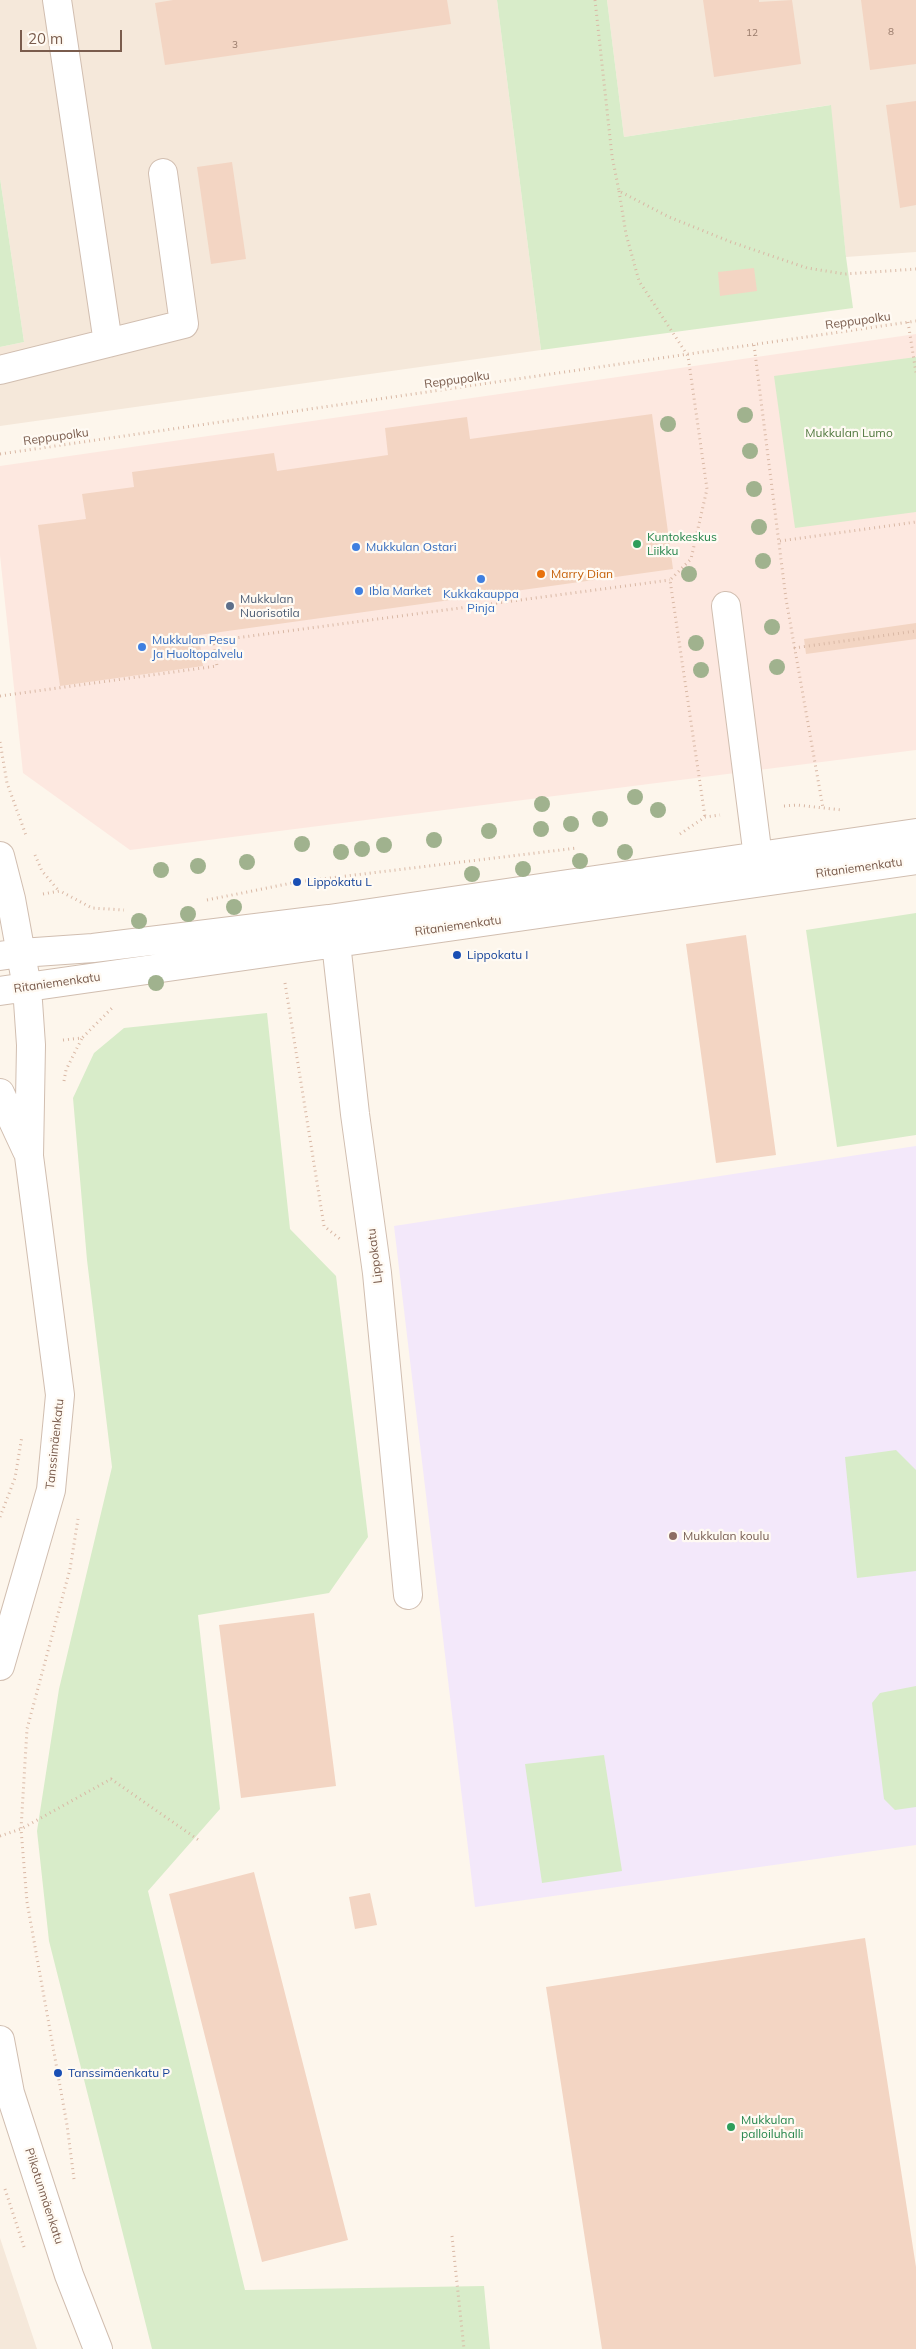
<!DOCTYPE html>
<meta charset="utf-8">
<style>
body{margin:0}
#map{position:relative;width:916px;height:2349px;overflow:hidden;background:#fdf6ec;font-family:Mulish,sans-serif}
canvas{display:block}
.scale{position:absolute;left:20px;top:30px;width:102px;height:22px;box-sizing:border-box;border:2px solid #7a5c4d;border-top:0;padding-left:6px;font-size:15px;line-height:18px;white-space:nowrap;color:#7a5c4d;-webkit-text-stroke:4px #fffaf3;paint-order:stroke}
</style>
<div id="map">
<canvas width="916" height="2349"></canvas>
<div class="scale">20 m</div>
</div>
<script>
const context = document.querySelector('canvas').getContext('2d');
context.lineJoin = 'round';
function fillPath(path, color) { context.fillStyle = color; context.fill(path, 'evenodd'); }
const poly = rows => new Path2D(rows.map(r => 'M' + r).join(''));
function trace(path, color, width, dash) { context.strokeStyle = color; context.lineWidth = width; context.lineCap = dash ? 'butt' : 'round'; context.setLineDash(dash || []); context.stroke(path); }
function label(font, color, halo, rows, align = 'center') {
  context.font = font + ' Mulish,sans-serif'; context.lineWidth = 4.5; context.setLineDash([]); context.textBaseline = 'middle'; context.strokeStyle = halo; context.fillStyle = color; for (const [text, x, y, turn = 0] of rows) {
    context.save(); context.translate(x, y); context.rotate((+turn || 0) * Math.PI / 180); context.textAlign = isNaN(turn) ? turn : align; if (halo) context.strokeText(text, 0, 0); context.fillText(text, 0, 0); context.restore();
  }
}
const residential = poly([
 [0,0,497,0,541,350,0,426,0,347,24,342,0,178],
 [607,0,916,0,916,252,846,257,830,105,624,137],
 [0,2238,37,2349,0,2349]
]);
const commercial = poly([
 [916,334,916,750,130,850,23,773,0,555,0,466]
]);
const education = poly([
 [916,1146,916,1845,475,1907,394,1226]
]);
const green = poly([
 [497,0,607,0,624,137,831,105,846,257,853,308,541,350],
 [0,178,24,342,0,347],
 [916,357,916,512,795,528,774,376],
 [916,913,916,1135,837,1147,806,930],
 [267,1013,290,1229,336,1276,368,1537,329,1593,198,1615,220,1809,148,1891,245,2290,484,2286,490,2349,152,2349,49,1941,37,1831,59,1689,112,1467,87,1260,73,1098,94,1053,124,1028],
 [896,1450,916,1470,916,1571,857,1578,845,1457],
 [916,1686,916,1807,895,1810,884,1799,872,1703,880,1693],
 [604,1755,622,1871,542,1883,525,1764]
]);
const building = poly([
 [173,0,447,0,451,24,165,65,155,3],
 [703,0,759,0,759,2,792,0,801,64,714,77],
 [861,0,916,0,916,64,870,70],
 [916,101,916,205,900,208,886,105],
 [232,162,246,259,211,264,197,167],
 [754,268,757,291,720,296,718,272],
 [652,414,673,569,199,635,203,666,60,686,38,525,86,519,82,494,134,487,132,472,274,453,277,471,388,455,385,428,467,417,470,439],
 [916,623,916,639,806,654,804,639],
 [746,935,776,1155,716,1163,686,944],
 [314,1613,336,1786,241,1798,219,1625],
 [254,1872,348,2240,262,2262,169,1894],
 [370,1893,377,1925,355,1929,349,1897],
 [865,1938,916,2267,916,2349,602,2349,546,1987]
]);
const path = poly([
 [595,0,612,156,619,191,669,217,731,242,807,268,845,274,916,269],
 [619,191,626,234,639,281,688,356,707,489,691,559,670,580,705,817],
 [908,322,916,373],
 [754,345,786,599,823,808],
 [0,454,916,321],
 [780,541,916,522],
 [794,648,916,631],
 [0,696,217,666,213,641,670,580],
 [0,742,7,783,27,838],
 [784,806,797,805,842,810],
 [680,834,705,817,720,815],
 [35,855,42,871,59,891],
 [43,894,60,891,92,908,124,910],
 [207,900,297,882,577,848],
 [285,983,324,1226,340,1239],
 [63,1040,82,1038,112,1008],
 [64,1081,66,1070,82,1038],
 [0,1517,15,1478,22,1436],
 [0,1836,21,1829,111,1779,200,1841],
 [74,2179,67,2125,27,1902,21,1829,27,1729,70,1569,78,1519],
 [5,2189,25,2250],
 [452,2236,464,2349]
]);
const minor = poly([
 [57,0,108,343],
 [0,370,184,324,163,173],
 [726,606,760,873],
 [0,856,11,899,27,987,31,1045,29,1156,60,1395,51,1490,0,1666],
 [331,925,336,943,355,1114,377,1273,408,1595],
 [0,956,21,953,93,948,329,919,916,833],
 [0,991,916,860],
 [0,1093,27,1151],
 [0,2040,10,2093,69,2275,98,2349]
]);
const trees = [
 [745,415],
 [668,424],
 [750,451],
 [754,489],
 [759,527],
 [763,561],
 [689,574],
 [772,627],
 [696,643],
 [777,667],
 [701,670],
 [635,797],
 [542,804],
 [658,810],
 [600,819],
 [571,824],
 [541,829],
 [489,831],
 [434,840],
 [302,844],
 [384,845],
 [362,849],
 [341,852],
 [625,852],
 [580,861],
 [247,862],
 [198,866],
 [523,869],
 [161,870],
 [472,874],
 [234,907],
 [188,914],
 [139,921],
 [156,983]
];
const markers = [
 [637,544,5,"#2e9e5b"],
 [356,547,5,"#3f7fe0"],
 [541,574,5,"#e8710a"],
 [481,579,5,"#3f7fe0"],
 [359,591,5,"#3f7fe0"],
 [230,606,5,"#5c6f8a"],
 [142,647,5,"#3f7fe0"],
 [297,882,5,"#1a4fb4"],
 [457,955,5,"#1a4fb4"],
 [673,1536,5,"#8d6e63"],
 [58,2073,5,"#1a4fb4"],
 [731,2127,5,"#2e9e5b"]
];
const numberNames = [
 ["8",891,32],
 ["12",752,33],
 ["3",235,45]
];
const streetNames = [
 ["Reppupolku",858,321,-8],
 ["Reppupolku",457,380,-8],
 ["Reppupolku",56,437,-8],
 ["Ritaniemenkatu",859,868,-8],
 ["Ritaniemenkatu",458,926,-8],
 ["Ritaniemenkatu",57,983,-8],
 ["Lippokatu",375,1256,-97],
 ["Tanssimäenkatu",55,1444,-84],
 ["Pilkotunmäenkatu",44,2196,72]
];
const parkNames = [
 ["Mukkulan Lumo",849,433]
];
const leisureNames = [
 ["Kuntokeskus",647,537],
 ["Liikku",647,551],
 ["Mukkulan",741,2120],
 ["palloiluhalli",741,2134]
];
const shopNames = [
 ["Mukkulan Ostari",366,547],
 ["Ibla Market",369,591],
 ["Kukkakauppa",481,594,"center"],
 ["Pinja",481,608,"center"],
 ["Mukkulan Pesu",152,640],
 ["Ja Huoltopalvelu",152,654]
];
const foodNames = [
 ["Marry Dian",551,574]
];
const serviceNames = [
 ["Mukkulan",240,599],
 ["Nuorisotila",240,613]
];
const transitNames = [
 ["Lippokatu L",307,882],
 ["Lippokatu I",467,955],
 ["Tanssimäenkatu P",68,2073]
];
const educationNames = [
 ["Mukkulan koulu",683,1536]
];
fillPath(residential, '#f5e8da');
fillPath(commercial, '#fde8e0');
fillPath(education, '#f3e8fa');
fillPath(green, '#d8ecc9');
fillPath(building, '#f3d5c3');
trace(minor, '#d1beb0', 30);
trace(path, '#d9b8a5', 3, [1, 4]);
trace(minor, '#fff', 28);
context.fillStyle = '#a0b28e';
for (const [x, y] of trees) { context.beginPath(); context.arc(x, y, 8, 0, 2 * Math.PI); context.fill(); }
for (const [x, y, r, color] of markers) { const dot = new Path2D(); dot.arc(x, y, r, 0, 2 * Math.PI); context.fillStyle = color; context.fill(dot); trace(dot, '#fffaf3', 2); }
label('10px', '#987a6a', null, numberNames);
label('12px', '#7a5c4d', '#fffaf3', streetNames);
label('12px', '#537a41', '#fffaf3', parkNames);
label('12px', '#27864d', '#fffaf3', leisureNames, 'left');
label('12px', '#366cbe', '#fffaf3', shopNames, 'left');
label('12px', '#c56008', '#fffaf3', foodNames, 'left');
label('12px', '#4e5e75', '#fffaf3', serviceNames, 'left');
label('12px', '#164399', '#fffaf3', transitNames, 'left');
label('12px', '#785e54', '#fffaf3', educationNames, 'left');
</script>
